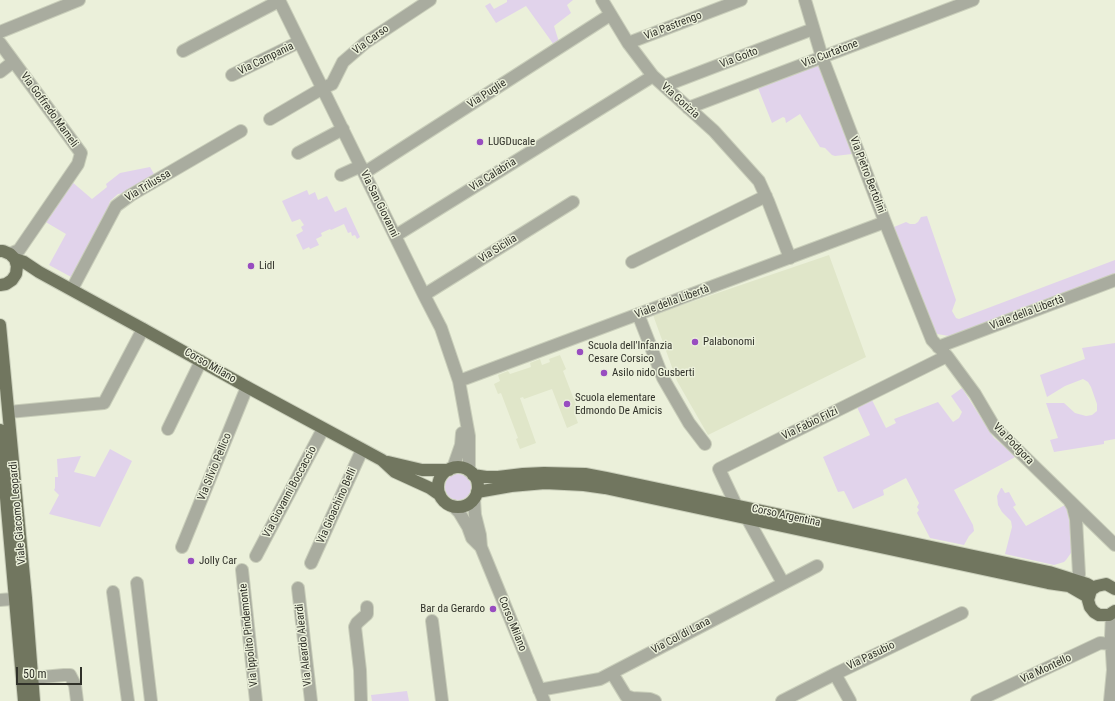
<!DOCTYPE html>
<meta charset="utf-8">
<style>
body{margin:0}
#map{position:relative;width:1115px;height:701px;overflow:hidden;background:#ebf0da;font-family:"Roboto Condensed",sans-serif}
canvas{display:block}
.scale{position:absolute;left:16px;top:667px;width:66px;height:18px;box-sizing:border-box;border:2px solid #303129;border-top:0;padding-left:5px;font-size:12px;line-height:14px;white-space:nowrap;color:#303129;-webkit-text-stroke:3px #ebf0da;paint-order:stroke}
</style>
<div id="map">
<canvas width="1115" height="701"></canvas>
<div class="scale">50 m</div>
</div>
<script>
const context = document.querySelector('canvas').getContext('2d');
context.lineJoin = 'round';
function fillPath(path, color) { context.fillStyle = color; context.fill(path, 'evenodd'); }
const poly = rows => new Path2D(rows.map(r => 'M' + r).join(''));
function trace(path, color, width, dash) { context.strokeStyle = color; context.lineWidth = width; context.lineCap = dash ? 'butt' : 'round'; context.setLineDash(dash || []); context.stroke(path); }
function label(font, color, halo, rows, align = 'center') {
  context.font = font + ' "Roboto Condensed",sans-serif'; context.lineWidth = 3; context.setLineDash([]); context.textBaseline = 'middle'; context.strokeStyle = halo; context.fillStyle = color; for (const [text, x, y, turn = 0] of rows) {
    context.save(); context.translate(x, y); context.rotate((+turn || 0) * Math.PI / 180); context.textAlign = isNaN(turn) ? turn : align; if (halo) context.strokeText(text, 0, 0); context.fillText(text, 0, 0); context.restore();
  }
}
const built = poly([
 [829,255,866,357,708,435,677,381,653,315],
 [560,355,566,369,563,371,578,410,574,412,578,423,567,428,552,389,524,399,523,397,520,398,536,443,520,449,516,439,518,438,501,393,498,394,494,384,500,381,498,375,508,371,510,374,531,367,530,363,540,359,542,365,550,362,549,359]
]);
const green = poly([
 [507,0,573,0,567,5,571,13,554,26,559,42,554,45,526,6,496,23,485,6,490,3,494,9,507,2],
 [819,64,852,154,835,156,832,155,825,148,820,147,800,114,786,123,785,118,783,117,772,123,758,88],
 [150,167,154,174,124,193,118,194,110,201,107,212,73,278,49,265,66,234,44,221,71,181,92,199,107,187,106,184,120,173],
 [307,190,309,195,315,192,318,200,327,196,335,212,346,207,360,237,357,239,355,235,352,236,351,232,348,233,344,224,331,230,330,229,321,233,322,236,316,239,319,245,310,249,309,247,303,250,296,235,303,231,301,227,304,225,300,219,292,222,282,201],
 [927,216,956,300,952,311,956,318,959,319,1115,260,1115,275,949,336,937,334,931,327,894,227,906,222,910,224,915,224,918,222,921,217],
 [1115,343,1115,439,1104,441,1104,444,1054,452,1050,440,1058,438,1046,403,1064,403,1075,413,1086,416,1092,415,1097,411,1097,404,1091,387,1088,382,1083,379,1065,386,1047,397,1040,375,1085,359,1082,348],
 [962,388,994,438,1017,456,954,490,973,525,974,531,969,536,964,545,930,538,917,513,919,510,917,507,919,503,906,478,883,490,884,495,853,509,844,491,838,492,823,457,870,435,856,405,871,398,886,428,896,423,894,419,938,402,953,422,959,418,962,412,951,396],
 [110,449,132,461,100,527,49,514,59,495,54,490,55,488,55,477,58,477,57,459,81,456,74,472,95,477],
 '445 487a13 13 0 1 1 26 0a13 13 0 1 1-26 0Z',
 [1001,488,1002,488,1005,493,1009,492,1016,505,1013,507,1026,526,1065,505,1067,510,1071,529,1071,553,1066,560,1064,562,1054,565,1005,554,1012,527,1011,521,1002,512,998,505,997,496],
 [407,691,409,701,372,701,371,695]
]);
const minor = poly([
 [279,0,424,295,441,328,459,381,469,436,469,471],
 [602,0,628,43,653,76,714,131,759,181,768,201,790,258],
 [805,0,822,57,885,222,932,340,947,356,975,394,995,428,1115,545],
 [0,32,79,0],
 [0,43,81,153,78,164,19,250,10,254],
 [628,43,741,0],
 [183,51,279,1],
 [0,72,9,65],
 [232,75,299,42],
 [664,86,813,29],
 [688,108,973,0],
 [270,119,323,88,332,84,343,62,365,43,430,0],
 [298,153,343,129],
 [364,173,610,15],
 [341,175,361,166],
 [395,236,653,76],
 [632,262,766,196],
 [72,289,116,206,131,195,241,131],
 [424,295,573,202],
 [638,314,663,378,689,423,705,444],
 [938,347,1115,280],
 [459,381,885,222],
 [9,412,104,403,143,329],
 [168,429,201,361],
 [453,468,461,445,462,433],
 [474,499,475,515,480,535,481,547,544,701],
 [1070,502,1073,507,1076,519,1079,574,1078,581],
 [453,506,459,512,468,527,472,538,481,547],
 [748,511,747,518,783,583],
 [735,515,736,505,719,469,947,356],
 [182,547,247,387],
 [256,556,323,429],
 [311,563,362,450],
 [242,570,256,701],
 [137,583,151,701],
 [298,588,311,701],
 [113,592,128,701],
 [0,600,25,598],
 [432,621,442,701],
 [612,673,626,696,632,698,650,699,655,701],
 [835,674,850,701],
 [32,678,64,675,70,675,75,685,77,701],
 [539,690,600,679,817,566],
 [361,701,360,670,355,627,357,623,367,614,367,607],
 [782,701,835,674,962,613],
 [977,701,1100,643,1112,644,1115,641],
 [1110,701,1113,670,1111,637,1112,613]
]);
const major = poly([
 [0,251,3,251,10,254,15,259,17,266,16,274,12,280,6,284,0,285],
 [15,259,24,262,39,272,143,329,247,387,382,460,395,472,430,488,440,495],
 [0,325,26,598,34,701],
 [0,430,24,701],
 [388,462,422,470,449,470],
 '438 487a20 20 0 1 1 40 0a20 20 0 1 1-40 0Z',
 [473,475,486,477,498,477,523,474,544,473,585,474,606,478,1049,572,1087,584,1094,588],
 [477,492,511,486,545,483,584,485,605,488,1048,583,1069,586,1088,597],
 [1115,589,1106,584,1097,586,1091,590,1088,600,1090,607,1094,612,1099,615,1109,615,1115,611]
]);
const markers = [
 [480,142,4,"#984dc0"],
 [251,266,4,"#984dc0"],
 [695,342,4,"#984dc0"],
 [580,352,4,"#984dc0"],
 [604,373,4,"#984dc0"],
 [567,404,4,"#984dc0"],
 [191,561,4,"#984dc0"],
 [493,609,4,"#984dc0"]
];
const streetNames = [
 ["Via Pastrengo",673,26,-21],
 ["Via Carso",371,40,-36],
 ["Via Curtatone",830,54,-21],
 ["Via Goito",739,58,-21],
 ["Via Campania",266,59,-26],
 ["Via Puglie",487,94,-33],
 ["Via Gorizia",680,101,42],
 ["Via Goffredo Mameli",49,110,54],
 ["Via Calabria",493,175,-32],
 ["Via Pietro Bertolini",867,175,69],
 ["Via Trilussa",148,186,-31],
 ["Via San Giovanni",379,204,64],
 ["Via Sicilia",498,249,-32],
 ["Viale della Libertà",672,302,-20],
 ["Viale della Libertà",1027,313,-21],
 ["Corso Milano",210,366,30],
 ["Via Fabio Filzi",810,424,-26],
 ["Via Podgora",1013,444,46],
 ["Via Silvio Pellico",215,467,-68],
 ["Via Giovanni Boccaccio",290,492,-62],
 ["Via Gioachino Belli",337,506,-66],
 ["Viale Giacomo Leopardi",18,513,-95],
 ["Corso Argentina",786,516,12],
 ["Corso Milano",512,624,68],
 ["Via Ippolito Pindemonte",249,635,-96],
 ["Via Col di Lana",681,636,-28],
 ["Via Aleardo Aleardi",304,645,-96],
 ["Via Pasubio",871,656,-26],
 ["Via Montello",1046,669,-25]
];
const poiNames = [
 ["LUGDucale",488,142],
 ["Lidl",259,266],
 ["Palabonomi",703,342],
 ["Scuola dell'Infanzia",588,346],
 ["Cesare Corsico",588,359],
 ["Asilo nido Gusberti",612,373],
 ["Scuola elementare",575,398],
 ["Edmondo De Amicis",575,411],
 ["Jolly Car",199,561],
 ["Bar da Gerardo",485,609,"right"]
];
fillPath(built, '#e0e6c9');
fillPath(green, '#e1d3eb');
trace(minor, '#c9ceba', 14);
trace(major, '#c9ceba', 14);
trace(minor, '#a9ac9f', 12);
trace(major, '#71765f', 12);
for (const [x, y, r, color] of markers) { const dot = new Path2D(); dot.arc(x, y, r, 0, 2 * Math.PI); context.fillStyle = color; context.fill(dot); trace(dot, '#ebf0da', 1.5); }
label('11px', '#303129', '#ebf0da', streetNames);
label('11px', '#303129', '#ebf0da', poiNames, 'left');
</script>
